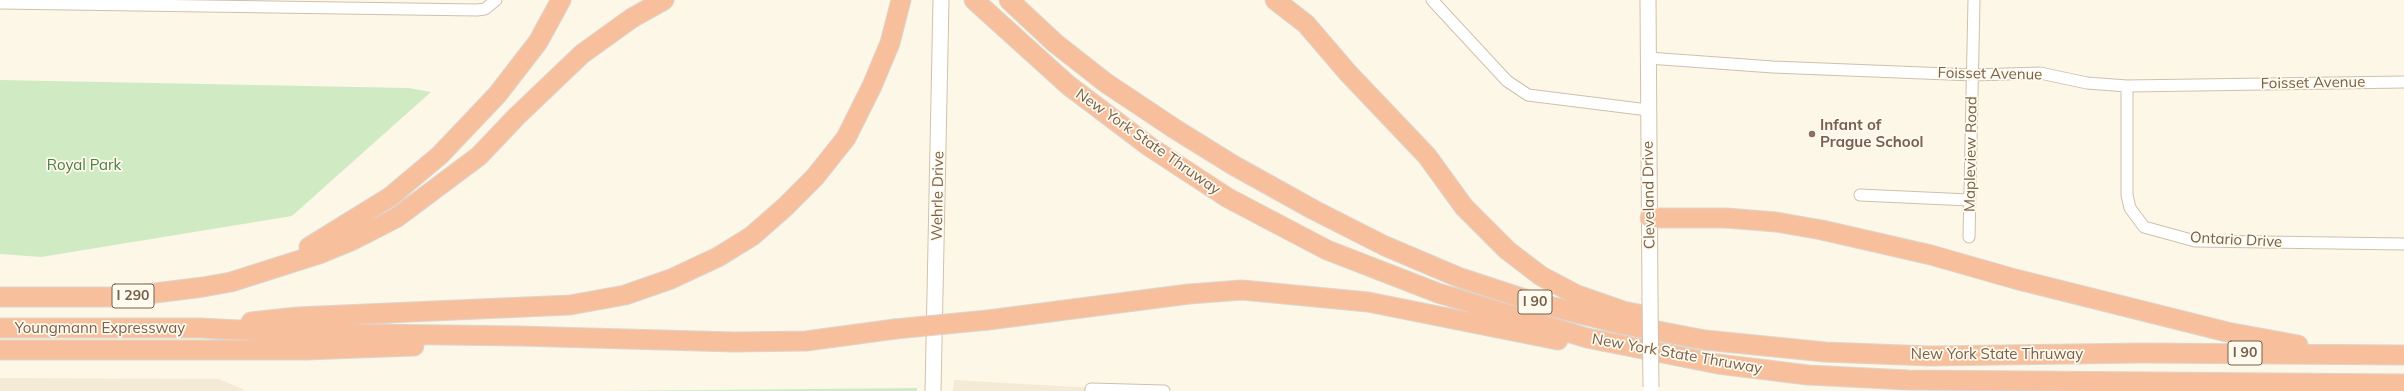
<!DOCTYPE html>
<style>
body{margin:0}
canvas{display:block;background:#fdf7e7}
</style>
<canvas width="2404" height="391"></canvas>
<script>
const context = document.querySelector('canvas').getContext('2d');
context.lineJoin = 'round';
function fillPath(path, color) { context.fillStyle = color; context.fill(path, 'evenodd'); }
const poly = rows => new Path2D(rows.map(r => 'M' + r).join(''));
function trace(path, color, width, dash) { context.strokeStyle = color; context.lineWidth = width; context.lineCap = dash ? 'butt' : 'round'; context.setLineDash(dash || []); context.stroke(path); }
function label(font, color, halo, rows, align = 'center') {
  context.font = font + ' Mulish,sans-serif'; context.lineWidth = 3.5; context.setLineDash([]); context.textBaseline = 'middle'; context.strokeStyle = halo; context.fillStyle = color; for (const [text, x, y, turn = 0] of rows) {
    context.save(); context.translate(x, y); context.rotate((+turn || 0) * Math.PI / 180); context.textAlign = isNaN(turn) ? turn : align; if (halo) context.strokeText(text, 0, 0); context.fillText(text, 0, 0); context.restore();
  }
}
const residential = poly([
 [0,378,219,379,247,391,0,391],
 [954,380,1146,391,953,391]
]);
const green = poly([
 [0,80,409,88,431,92,292,216,41,257,0,254],
 [917,388,917,391,606,391]
]);
const street = poly([
 [1432,0,1507,81,1528,95,1648,110],
 [0,3,477,10,485,9,496,0],
 [1648,58,1773,67,1973,75,2040,73,2087,83,2127,86,2404,82],
 [2127,86,2127,195,2130,208,2144,227,2195,241,2404,244],
 [1860,195,1969,200],
 [1969,237,1974,0],
 [1091,391,1091,389,1164,391]
]);
const secondary = poly([
 [1648,0,1650,298],
 [933,391,941,0]
]);
const highway = poly([
 [974,0,1068,85,1150,147,1228,198,1327,250,1438,293,1587,338,1718,364,1808,375,1908,380,2404,384],
 [1009,0,1055,43,1106,83,1175,129,1233,165,1314,210,1385,246,1458,277,1537,303,1621,324,1705,340,1825,352,1930,356,2142,353,2404,355],
 [1275,0,1306,24,1348,73,1427,156,1464,207,1507,250,1541,276,1577,295,1623,311,1643,315],
 [1650,218,1726,218,1776,222,1822,230,1931,255,2015,279,2227,332,2298,345],
 [309,247,390,197,440,155,497,95,538,42,561,0],
 [0,297,123,297,203,287,231,282,319,254,353,240,396,218,479,156,516,117,582,54,632,18,664,0],
 [988,320,1189,294,1242,290,1368,302,1558,340],
 [251,322,297,317,570,305,625,295,671,279,718,257,752,236,785,207,815,177,846,138,872,86,890,43,901,0],
 [0,328,200,328,299,333,519,336,734,342,806,341,895,329],
 [0,350,305,350,414,346]
]);
const secondaryBridge = poly([
 [1650,298,1651,387]
]);
const highwayBridge = poly([
 [895,329,988,320]
]);
const markers = [
 [1812,134,4,"#8d6e63"]
];
const shields = [
 [133,296,42],
 [1535,302,34],
 [2245,353,34]
];
const shieldNames = [
 ["I 290",133,296],
 ["I 90",1535,302],
 ["I 90",2245,353]
];
const streetNames = [
 ["Foisset Avenue",1990,74,1],
 ["Foisset Avenue",2313,83,-1],
 ["New York State Thruway",1148,142,35],
 ["Mapleview Road",1971,154,-89],
 ["Cleveland Drive",1649,195,-91],
 ["Wehrle Drive",938,196,-89],
 ["Ontario Drive",2236,240,3],
 ["Youngmann Expressway",100,328],
 ["New York State Thruway",1677,354,10],
 ["New York State Thruway",1997,354]
];
const educationNames = [
 ["Infant of",1820,125],
 ["Prague School",1820,142]
];
const parkNames = [
 ["Royal Park",84,165]
];
fillPath(residential, '#f5ead5');
fillPath(green, '#d0ebc4');
trace(street, '#cfc0ac', 13);
trace(secondary, '#d2c1a9', 17);
trace(highway, '#dcd6d0', 21);
trace(street, '#fff', 11);
trace(secondary, '#fff', 15);
trace(highway, '#f8bf9c', 19);
trace(secondaryBridge, '#d2c1a9', 17, []);
trace(highwayBridge, '#dcd6d0', 21, []);
trace(secondaryBridge, '#fff', 15);
trace(highwayBridge, '#f8bf9c', 19);
for (const [x, y, r, color] of markers) { const dot = new Path2D(); dot.arc(x, y, r, 0, 2 * Math.PI); context.fillStyle = color; context.fill(dot); trace(dot, '#fffaee', 1.5); }
for (const [x, y, w] of shields) { const box = new Path2D(); box.roundRect(x - w / 2, y - 12, w, 24, 3); context.fillStyle = '#fffaee'; context.fill(box); trace(box, '#78604a', 1); }
label('bold 14px', '#78604a', null, shieldNames);
label('15px', '#78604a', '#fffaee', streetNames);
label('bold 15px', '#785e54', '#fffaee', educationNames, 'left');
label('15px', '#4c7e42', '#fffaee', parkNames);
</script>
